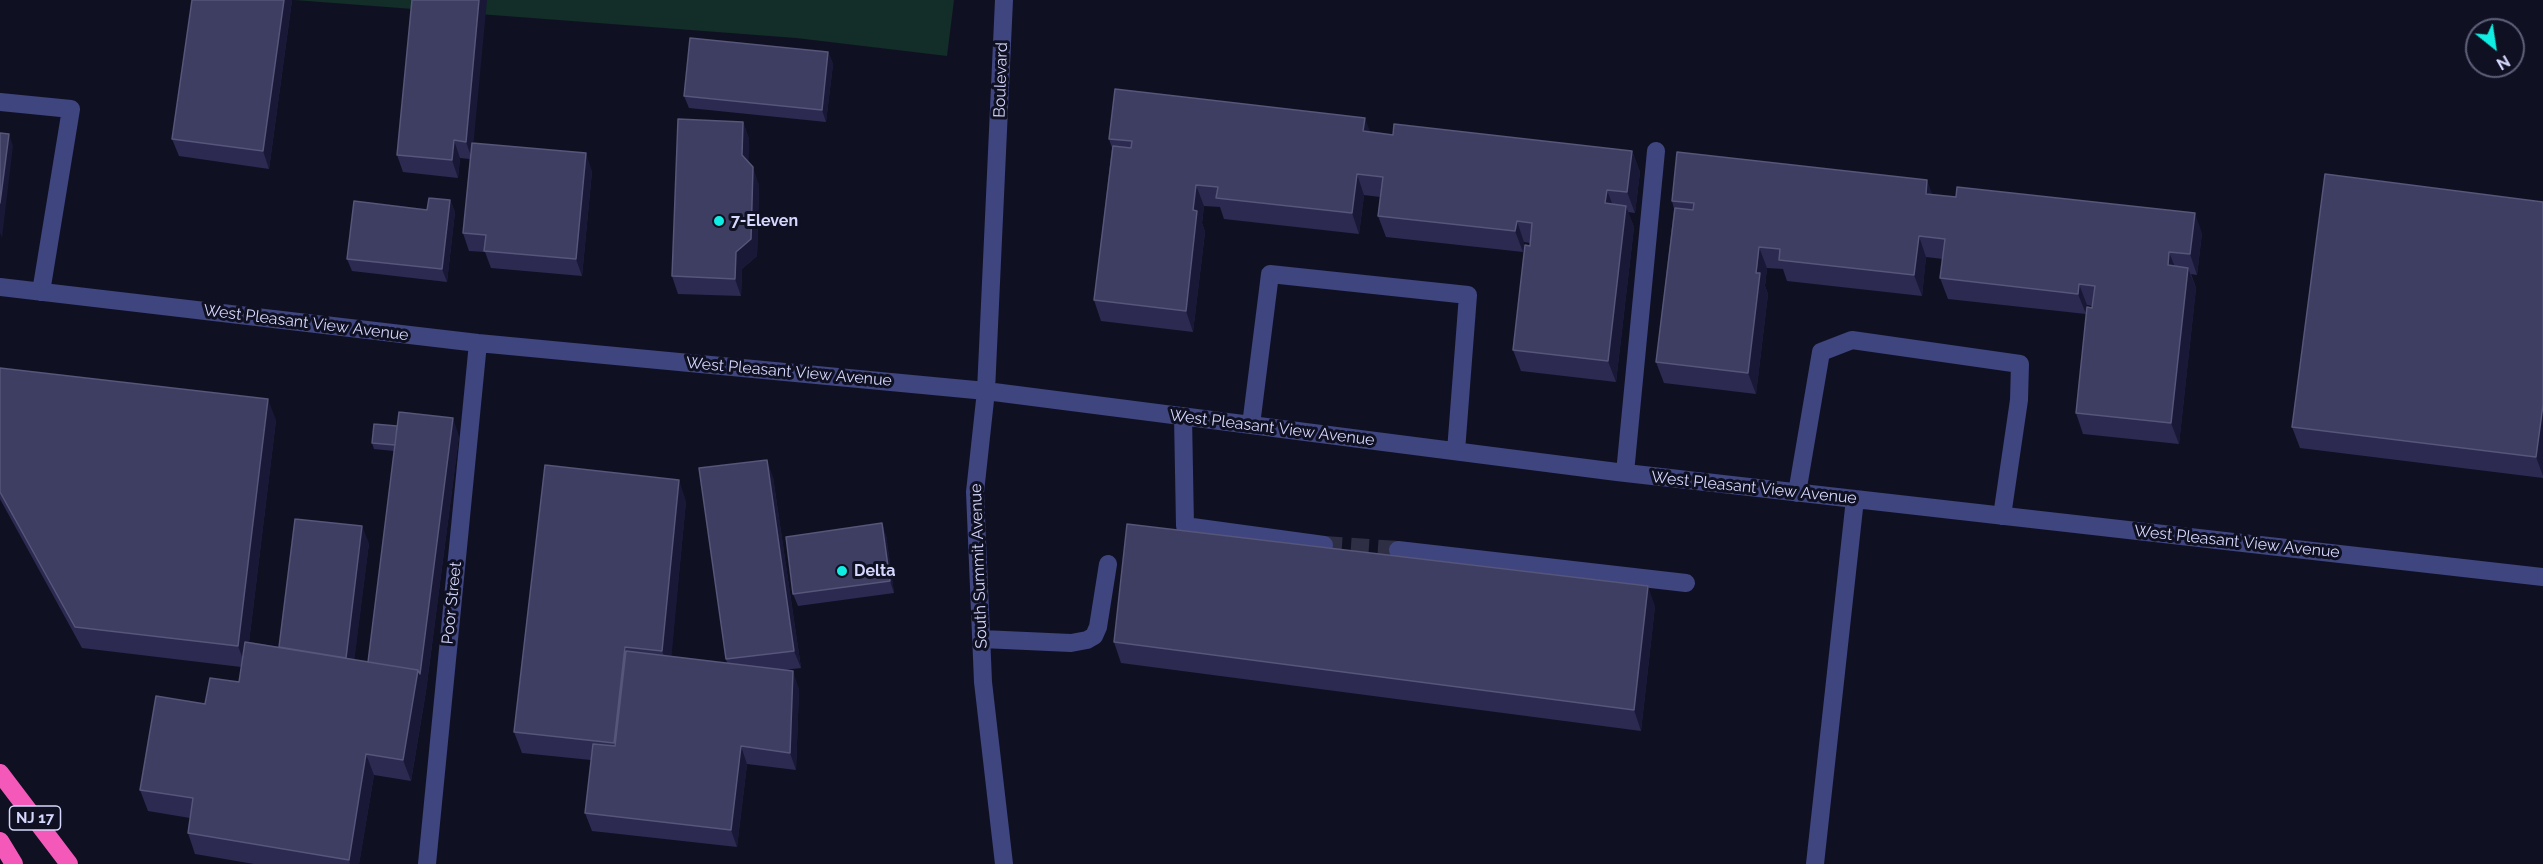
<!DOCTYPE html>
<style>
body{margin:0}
#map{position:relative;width:2543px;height:864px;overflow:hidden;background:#101023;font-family:Raleway,sans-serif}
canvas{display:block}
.north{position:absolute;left:2465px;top:18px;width:60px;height:60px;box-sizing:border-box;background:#101023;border:2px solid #5f607a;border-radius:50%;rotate:150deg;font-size:16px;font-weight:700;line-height:24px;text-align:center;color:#d5d7fc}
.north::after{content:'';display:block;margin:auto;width:21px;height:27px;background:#10ede2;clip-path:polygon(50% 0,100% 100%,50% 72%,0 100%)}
</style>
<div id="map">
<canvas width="2543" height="864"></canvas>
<div class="north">N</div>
</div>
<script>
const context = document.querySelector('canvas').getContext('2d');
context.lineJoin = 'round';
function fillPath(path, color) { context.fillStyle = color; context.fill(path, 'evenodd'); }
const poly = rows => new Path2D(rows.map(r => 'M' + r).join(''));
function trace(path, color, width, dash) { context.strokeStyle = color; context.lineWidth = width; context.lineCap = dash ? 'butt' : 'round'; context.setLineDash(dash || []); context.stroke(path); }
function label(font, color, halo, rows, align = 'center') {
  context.font = font + ' Raleway,sans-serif'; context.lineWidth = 6; context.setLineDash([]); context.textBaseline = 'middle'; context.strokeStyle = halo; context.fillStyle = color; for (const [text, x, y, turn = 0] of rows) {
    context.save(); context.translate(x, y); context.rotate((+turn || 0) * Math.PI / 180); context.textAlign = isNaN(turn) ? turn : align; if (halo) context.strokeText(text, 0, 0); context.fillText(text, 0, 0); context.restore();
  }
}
const green = poly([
 [294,0,954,0,947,56,796,38]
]);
const minorTunnel = poly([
 [1324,545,1398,550]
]);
const minor = poly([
 [0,102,71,109,41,292],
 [0,287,478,343,986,391,1617,472,2543,577],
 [1183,416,1185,526,1324,545],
 [1251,425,1270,274,1468,295,1456,451],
 [1625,473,1656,151],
 [1797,493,1821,352,1852,340,2020,364,2019,400,2002,516],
 [1398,550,1686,583],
 [982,639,1071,643,1087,640,1094,636,1098,627,1108,564],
 [427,864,478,343],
 [1004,864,983,682,975,492,986,391,1004,0],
 [1815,864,1855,499]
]);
const highway = poly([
 [0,773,69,864],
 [0,841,14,864]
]);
const wall = poly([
 [292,0,269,169,179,156,172,139],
 [412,0,473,143,592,171,582,276,491,268,485,252,469,251,463,233,470,159,460,158,458,178,403,172,397,155],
 [828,52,833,64,826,122,689,108,684,96],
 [743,122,749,139,748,163,759,185,757,256,742,269,741,296,678,294,672,276],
 [1370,132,1393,135,1632,151,1640,172,1635,213,1628,212,1634,227,1616,382,1521,371,1513,350,1530,243,1524,242,1523,252,1386,237,1378,216,1380,197,1364,195,1359,234,1224,219,1220,207,1204,206,1202,223,1205,232,1193,332,1101,321,1094,300,1112,148,1109,139],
 [1932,194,2202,233,2197,275,2191,274,2196,288,2179,444,2083,434,2076,413,2092,306,2087,305,2086,314,1948,299,1940,278,1943,259,1926,257,1922,296,1787,281,1783,269,1767,268,1765,286,1768,294,1756,394,1664,383,1656,362,1674,209,1672,201],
 [450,200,455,212,447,282,352,271,347,259,427,210],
 [2543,202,2543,478,2300,448,2292,427],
 [0,368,276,420,249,642,279,647,369,543,354,660,368,662,394,451,374,449,372,443,459,436,426,691,411,781,374,775,359,864,254,864,195,854,188,833,190,818,148,811,140,790,205,704,239,682,241,667,82,648,0,499],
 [773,477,801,668,784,670,799,689,796,770,747,764,737,847,592,831,585,813,591,760,522,753,514,732,686,501,671,656,727,663,726,659],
 [886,535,894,593,798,606,793,594],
 [1655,606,1641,731,1121,663,1114,642]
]);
const shadedWall = poly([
 [284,0,292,0,269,169,263,151],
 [479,0,487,0,472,159,466,142],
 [828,52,833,64,826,122,822,110],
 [1365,118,1373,139,1363,131],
 [743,122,749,139,748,172,742,155],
 [9,134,13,146,2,238,0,233,0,203],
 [454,140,460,158,458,178,452,160],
 [1632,151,1640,172,1635,213,1627,192],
 [586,153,592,171,582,276,576,259],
 [753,167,759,185,757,256,742,269,741,296,735,279,736,252],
 [1357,174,1364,195,1359,234,1352,213],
 [1927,180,1935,201,1926,194],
 [1196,185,1204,206,1202,223,1205,232,1193,332,1186,311,1193,210],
 [1607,190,1615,211,1605,203],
 [450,200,455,212,447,282,442,269],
 [1626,206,1634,227,1616,382,1608,361],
 [2195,213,2202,233,2197,275,2190,254],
 [1517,221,1524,242,1523,252,1515,231],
 [1919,236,1926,257,1922,296,1914,275],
 [1759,247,1767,268,1765,286,1768,294,1756,394,1748,373],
 [2169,252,2177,272,2168,265],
 [2188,268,2196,288,2179,444,2171,423],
 [2079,284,2087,305,2086,314,2078,294],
 [268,399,276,420,246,667,238,646],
 [2543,405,2543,476,2536,457],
 [453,418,459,436,426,691,411,781,403,760],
 [767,460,773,477,801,668,794,651],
 [679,480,686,501,670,672,662,651],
 [882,523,886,535,894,593,890,581],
 [362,526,369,543,352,679,346,662],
 [1648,586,1655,606,1641,731,1634,710],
 [625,647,632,668,621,764,614,743],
 [793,671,799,689,796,770,790,753],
 [741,746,747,764,737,847,731,830],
 [366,754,374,775,359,864,350,864,349,860]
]);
const building = poly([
 [192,0,284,0,263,151,172,139,192,0],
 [412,0,479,0,466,142,454,140,452,160,397,155,412,0],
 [690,38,828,52,822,110,684,96,690,38],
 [1115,89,1365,118,1363,131,1393,135,1394,124,1632,151,1627,192,1607,190,1605,203,1626,206,1608,361,1513,350,1525,245,1530,246,1532,223,1517,221,1515,231,1378,216,1383,177,1357,174,1352,213,1216,198,1218,187,1196,185,1193,210,1197,211,1186,311,1094,300,1113,146,1131,148,1132,141,1109,139,1115,89],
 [678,119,743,122,742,155,753,167,751,239,736,252,735,279,672,276,678,119],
 [0,133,9,134,0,203,0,133],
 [472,143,586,153,576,259,484,251,486,235,463,233,472,143],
 [1677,152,1927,180,1926,194,1956,197,1957,187,2195,213,2190,254,2169,252,2168,265,2188,268,2171,423,2076,413,2087,307,2092,308,2095,286,2079,284,2078,294,1940,278,1945,239,1919,236,1914,275,1779,260,1780,249,1759,247,1756,273,1760,273,1748,373,1656,362,1675,208,1693,210,1694,203,1672,201,1677,152],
 [2325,174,2543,202,2543,405,2536,457,2292,427,2325,174],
 [429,198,450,200,442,269,347,259,354,201,427,210,429,198],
 [0,368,268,399,238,646,75,627,0,492,0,368],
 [399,412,453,418,420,674,418,670,368,662,399,412],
 [374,424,397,426,395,445,372,443,374,424],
 [767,460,794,651,726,659,699,468,767,460],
 [545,465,679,480,662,651,625,647,614,743,514,732,545,465],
 [295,519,362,526,346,658,279,647,295,519],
 [882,523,890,581,793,594,786,537,882,523],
 [1127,524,1648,586,1634,710,1114,642,1127,524],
 [245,642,418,670,403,760,366,754,349,860,188,833,193,798,140,790,156,696,205,704,210,678,239,682,245,642],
 [626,651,793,671,790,753,741,746,731,830,585,813,593,744,615,746,626,651]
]);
const markers = [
 [719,221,6,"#10ede2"],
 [842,571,6,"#10ede2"]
];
const shields = [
 [35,818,51]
];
const shieldNames = [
 ["NJ 17",35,818]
];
const streetNames = [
 ["Boulevard",1001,80,-88],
 ["West Pleasant View Avenue",306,323,7],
 ["West Pleasant View Avenue",789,372,5],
 ["West Pleasant View Avenue",1272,428,7],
 ["West Pleasant View Avenue",1754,488,6],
 ["West Pleasant View Avenue",2237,542,6],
 ["South Summit Avenue",979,566,-92],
 ["Poor Street",452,603,-84]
];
const poiNames = [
 ["7-Eleven",731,221],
 ["Delta",854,571]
];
fillPath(green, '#132d28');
trace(minorTunnel, '#2e2e44', 18, [18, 9]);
trace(minor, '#3e457f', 18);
trace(highway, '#f459ba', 18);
fillPath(wall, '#2c2a50');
fillPath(shadedWall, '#191836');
fillPath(building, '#3e3d62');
trace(building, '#56557a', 1.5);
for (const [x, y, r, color] of markers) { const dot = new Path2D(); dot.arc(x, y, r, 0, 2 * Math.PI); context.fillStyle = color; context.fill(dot); trace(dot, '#101023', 2); }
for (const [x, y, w] of shields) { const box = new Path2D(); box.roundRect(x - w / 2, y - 12, w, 24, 4.5); context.fillStyle = '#101023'; context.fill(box); trace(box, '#d5d7fc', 1.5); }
label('bold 15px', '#d5d7fc', null, shieldNames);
label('16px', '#d5d7fc', '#101023', streetNames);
label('bold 16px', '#d5d7fc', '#101023', poiNames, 'left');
</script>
